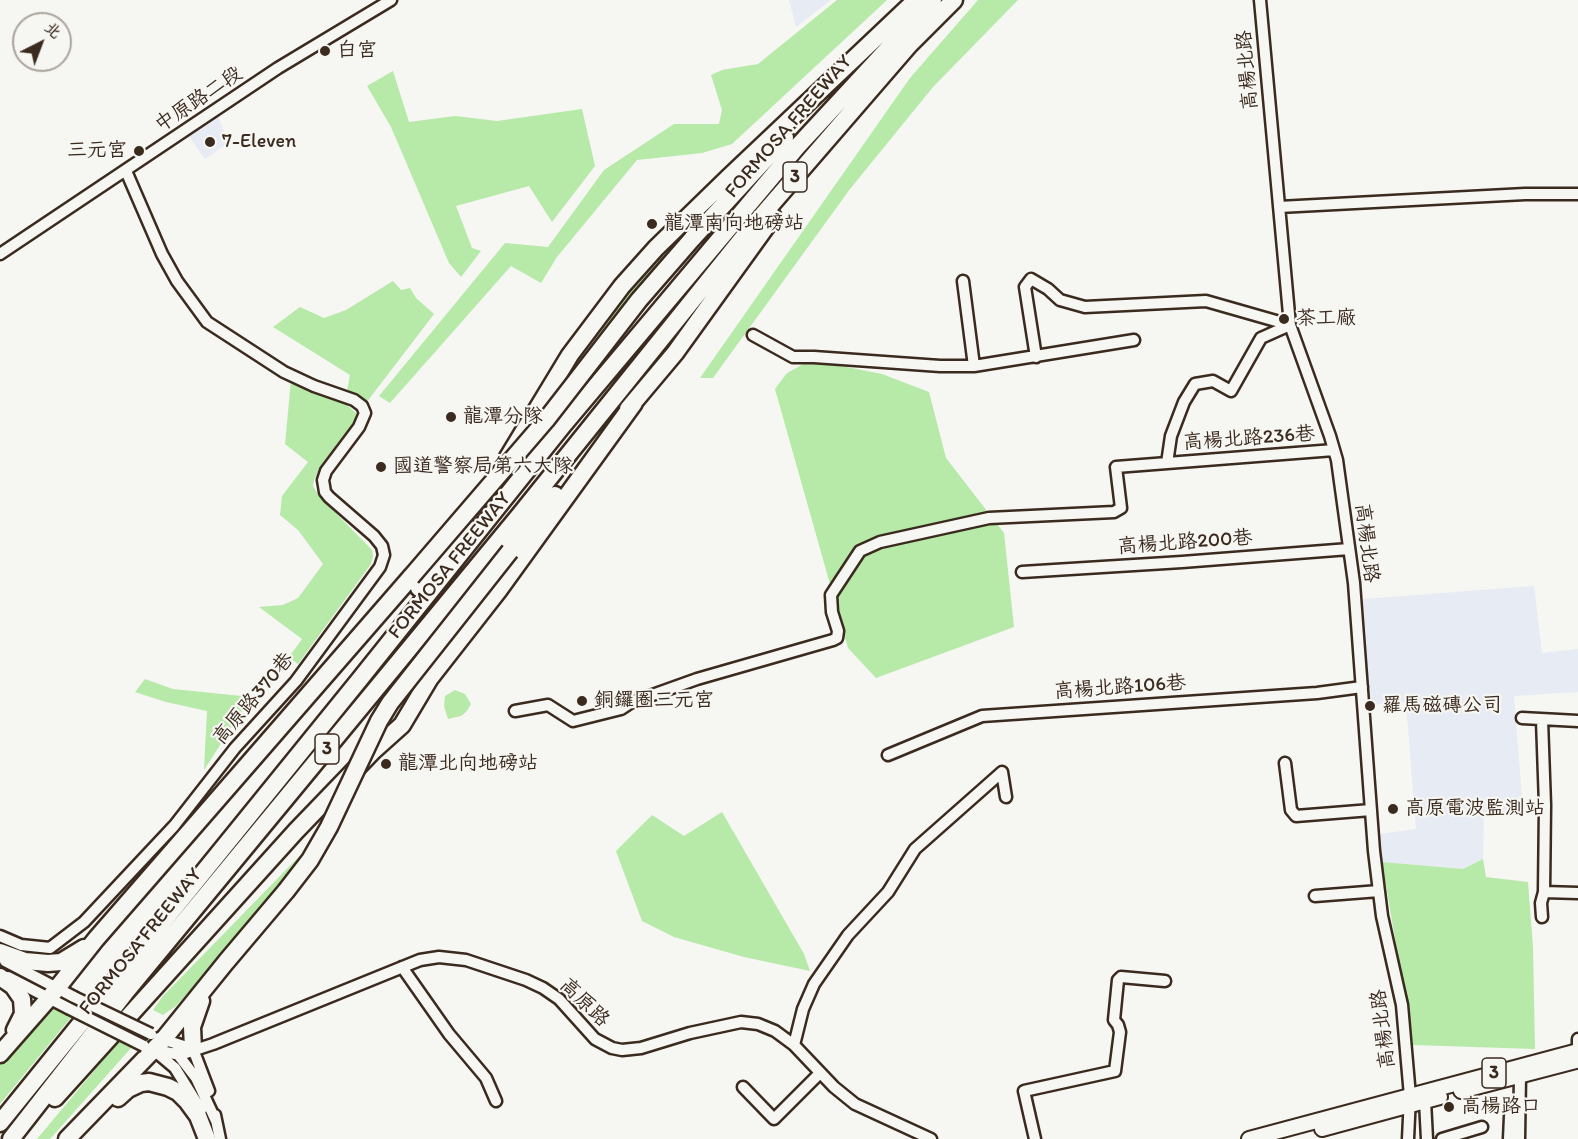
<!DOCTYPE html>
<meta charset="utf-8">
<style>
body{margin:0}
#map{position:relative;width:1578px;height:1139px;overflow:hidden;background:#f6f6f2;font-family:Itim,"LXGW WenKai TC",sans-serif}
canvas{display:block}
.north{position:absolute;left:12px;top:12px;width:60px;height:60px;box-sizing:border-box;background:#f6f6f2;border:2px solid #aba49d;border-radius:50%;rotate:42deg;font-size:16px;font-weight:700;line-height:24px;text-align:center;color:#3b2a1e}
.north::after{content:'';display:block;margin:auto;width:21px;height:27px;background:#3b2a1e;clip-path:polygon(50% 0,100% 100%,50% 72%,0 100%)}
</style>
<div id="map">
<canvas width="1578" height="1139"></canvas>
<div class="north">北</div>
</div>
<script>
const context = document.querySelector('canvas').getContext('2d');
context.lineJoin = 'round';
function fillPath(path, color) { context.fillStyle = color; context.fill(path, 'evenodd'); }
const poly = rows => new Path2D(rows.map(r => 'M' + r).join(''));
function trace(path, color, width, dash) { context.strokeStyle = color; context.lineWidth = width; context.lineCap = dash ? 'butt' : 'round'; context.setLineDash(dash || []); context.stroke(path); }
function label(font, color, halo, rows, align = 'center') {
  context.font = font + ' Itim,"LXGW WenKai TC",sans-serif'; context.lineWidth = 4.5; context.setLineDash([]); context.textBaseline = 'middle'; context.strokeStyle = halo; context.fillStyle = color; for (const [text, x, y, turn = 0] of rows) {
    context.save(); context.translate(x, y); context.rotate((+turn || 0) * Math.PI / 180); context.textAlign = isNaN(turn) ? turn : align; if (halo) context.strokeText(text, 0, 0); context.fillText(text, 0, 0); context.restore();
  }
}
const built = poly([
 [789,0,831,0,796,27],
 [218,116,228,143,205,159,188,135],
 [1534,586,1542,653,1578,649,1578,692,1514,696,1523,812,1484,813,1483,859,1463,869,1382,862,1380,834,1416,829,1406,702,1369,705,1363,599]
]);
const green = poly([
 [837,0,887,0,732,144,702,153,637,160,557,257,541,283,511,266,390,403,379,396,505,243,548,247,604,170,674,124,719,124,722,110,711,75,722,70,758,64],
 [978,0,1018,0,933,87,850,189,713,378,700,378,910,78],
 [393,71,409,122,455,116,497,121,582,109,595,166,552,222,529,186,456,206,472,248,481,251,461,277,449,263,391,127,367,86],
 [759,155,626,301,556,387,624,289],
 [393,281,401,290,410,288,416,298,434,314,366,403,354,392,347,391,350,375,273,327,300,307,324,318,346,310],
 [811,360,882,374,929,392,946,458,1004,533,1014,627,876,678,848,648,775,389,787,373],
 [291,380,347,405,356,413,355,420,321,465,314,480,313,486,319,496,372,550,373,556,371,564,298,664,289,657,302,639,259,607,283,605,298,598,323,564,298,530,280,515,282,496,308,462,285,444],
 [145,679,173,689,251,697,204,770,207,711,166,702,135,692],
 [455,690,465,694,471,704,466,712,461,716,448,719,444,706,445,696],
 [722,812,804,954,810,971,744,957,674,937,642,921,616,851,652,815,684,836],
 [318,837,313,853,176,1006,163,1015,153,1010,163,996],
 [1483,859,1486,877,1528,882,1533,947,1535,1049,1413,1045,1382,862,1463,869],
 [60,996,77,1010,0,1104,0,1063,7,1051],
 [124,1035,139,1039,50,1139,37,1139]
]);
const minor = poly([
 [1260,0,1290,325,1330,436,1337,460,1354,583,1374,851,1382,916,1402,1005,1410,1096,1408,1139],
 [1279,207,1525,194,1578,194],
 [0,254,278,68,391,0],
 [963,281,974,366],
 [753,335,793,357,814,357,940,366,974,366,1134,340],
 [1036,357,1025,287,1031,279,1048,289,1060,300,1085,307,1206,301,1290,325],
 [1167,463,1171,436,1184,402,1195,384,1213,381,1231,391,1261,338,1290,325],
 [1022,572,1182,562,1349,549],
 [515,711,548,705,573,721,621,709,630,703,697,679,833,640,837,638,838,631,832,612,831,595,860,551,880,542,989,518,1114,512,1121,508,1116,467,1334,450],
 [1522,718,1578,721],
 [888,755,982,716,1317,693,1362,687],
 [1285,763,1291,810,1296,816,1371,810],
 [1544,892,1578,893],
 [1315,896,1379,891],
 [1542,917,1541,903,1544,892,1545,805,1542,720],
 [0,936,21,945,50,948,84,922,174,826,235,748,296,681,380,567,384,555,382,546,374,536,329,497,325,492,323,480,326,471,359,427,365,413,362,406,354,400,314,386,284,372,207,322,177,281,162,254,126,171],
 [5,961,74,997],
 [402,967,449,1034,486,1078,496,1101],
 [8,977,68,1008],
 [159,1038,193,1049],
 [1578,1039,1578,1050],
 [794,1045,803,1009,814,984,848,935,888,892,915,849,1002,772,1006,797],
 [151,1049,180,1055,213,1044,420,960,439,957,466,960,526,980,543,988,559,999,595,1039,612,1048,622,1050,641,1048,690,1033,741,1022,758,1024,775,1031,794,1045,834,1087,855,1104,931,1139],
 [193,1049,209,1091],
 [156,1052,175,1068,201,1110],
 [176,1052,196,1078,216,1121],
 [743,1087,774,1119,820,1073],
 [1425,1101,1427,1139],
 [215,1115,220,1139],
 [1035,1139,1024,1091,1115,1071,1120,1032,1118,1025,1114,1020,1118,980,1121,977,1165,981],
 [1442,1139,1482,1127],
 [1509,1139,1510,1116,1519,1114],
 [1519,1139,1520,1076]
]);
const major = poly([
 [1461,1091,1576,1061],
 [1322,1129,1440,1097],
 [1249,1139,1578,1051]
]);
const highway = poly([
 [692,239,785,138],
 [628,409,675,353,773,217],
 [507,459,570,355,622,286,656,248,729,177,916,0],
 [510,551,555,495],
 [419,588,465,524],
 [0,952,25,961,48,963,61,962,84,948],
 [0,977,13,986,22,999,23,1014,15,1030],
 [193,1049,192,1027,201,1001],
 [0,1054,50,997,96,939,411,577],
 [55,1098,296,831,373,751,402,725,430,678,498,591,634,403],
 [118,1098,128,1089,141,1083,149,1082,168,1087,178,1092,187,1101,198,1116,207,1139],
 [0,1123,360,679,564,424,797,147,933,0],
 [11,1139,125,993,518,517,745,235,910,44,954,0],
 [67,1139,163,1040,226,962,286,891]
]);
const minorBridge = poly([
 [74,997,151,1034],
 [68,1008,144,1046]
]);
const highwayBridge = poly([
 [411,577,546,420,639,300,692,239],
 [286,891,310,860,329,827,379,721,390,703,510,551]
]);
const markers = [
 [325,51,6,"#3b2a1e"],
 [210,142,6,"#3b2a1e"],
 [139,151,6,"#3b2a1e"],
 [652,224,6,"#3b2a1e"],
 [1284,319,6,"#3b2a1e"],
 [451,417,6,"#3b2a1e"],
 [381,467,6,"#3b2a1e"],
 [582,701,6,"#3b2a1e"],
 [1370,706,6,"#3b2a1e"],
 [386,764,6,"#3b2a1e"],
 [1393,809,6,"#3b2a1e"],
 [1449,1107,6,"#3b2a1e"]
];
const shields = [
 [795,177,24],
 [327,749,24],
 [1494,1073,24]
];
const shieldNames = [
 ["3",795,177],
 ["3",327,749],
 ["3",1494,1073]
];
const poiNames = [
 ["白宮",337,51],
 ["7-Eleven",222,142],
 ["三元宮",127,151,"right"],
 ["龍潭南向地磅站",664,224],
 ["茶工廠",1296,319],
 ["龍潭分隊",463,417],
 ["國道警察局第六大隊",393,467],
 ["銅鑼圈三元宮",594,701],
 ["羅馬磁磚公司",1382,706],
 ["龍潭北向地磅站",398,764],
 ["高原電波監測站",1405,809],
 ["高楊路口",1461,1107]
];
const streetNames = [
 ["高楊北路",1248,70,-95],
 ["中原路二段",199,100,-34],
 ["FORMOSA FREEWAY",789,127,-49],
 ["高楊北路236巷",1249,439,-4],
 ["高楊北路200巷",1185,543,-4],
 ["高楊北路",1366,543,83],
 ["FORMOSA FREEWAY",450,566,-51],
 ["高楊北路106巷",1120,688,-4],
 ["高原路370巷",254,699,-50],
 ["FORMOSA FREEWAY",141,942,-51],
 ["高原路",584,1003,44],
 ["高楊北路",1384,1029,-97]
];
fillPath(built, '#e6ebf4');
fillPath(green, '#b7e9a9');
trace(minor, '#3b2a1e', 15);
trace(major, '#3b2a1e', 18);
trace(highway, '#3b2a1e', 21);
trace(minor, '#f6f6f2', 10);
trace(major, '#f6f6f2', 14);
trace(highway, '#f6f6f2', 16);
trace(minorBridge, '#3b2a1e', 15, []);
trace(highwayBridge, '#3b2a1e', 21, []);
trace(minorBridge, '#f6f6f2', 10);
trace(highwayBridge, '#f6f6f2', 16);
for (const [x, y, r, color] of markers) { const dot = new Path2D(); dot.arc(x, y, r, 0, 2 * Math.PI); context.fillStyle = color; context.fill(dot); trace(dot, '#f6f6f2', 2); }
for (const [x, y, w] of shields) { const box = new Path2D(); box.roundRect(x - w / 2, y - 15, w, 30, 4.5); context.fillStyle = '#f6f6f2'; context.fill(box); trace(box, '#3b2a1e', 1.5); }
label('bold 18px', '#3b2a1e', null, shieldNames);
label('20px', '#3b2a1e', '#f6f6f2', poiNames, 'left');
label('20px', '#3b2a1e', '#f6f6f2', streetNames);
</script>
